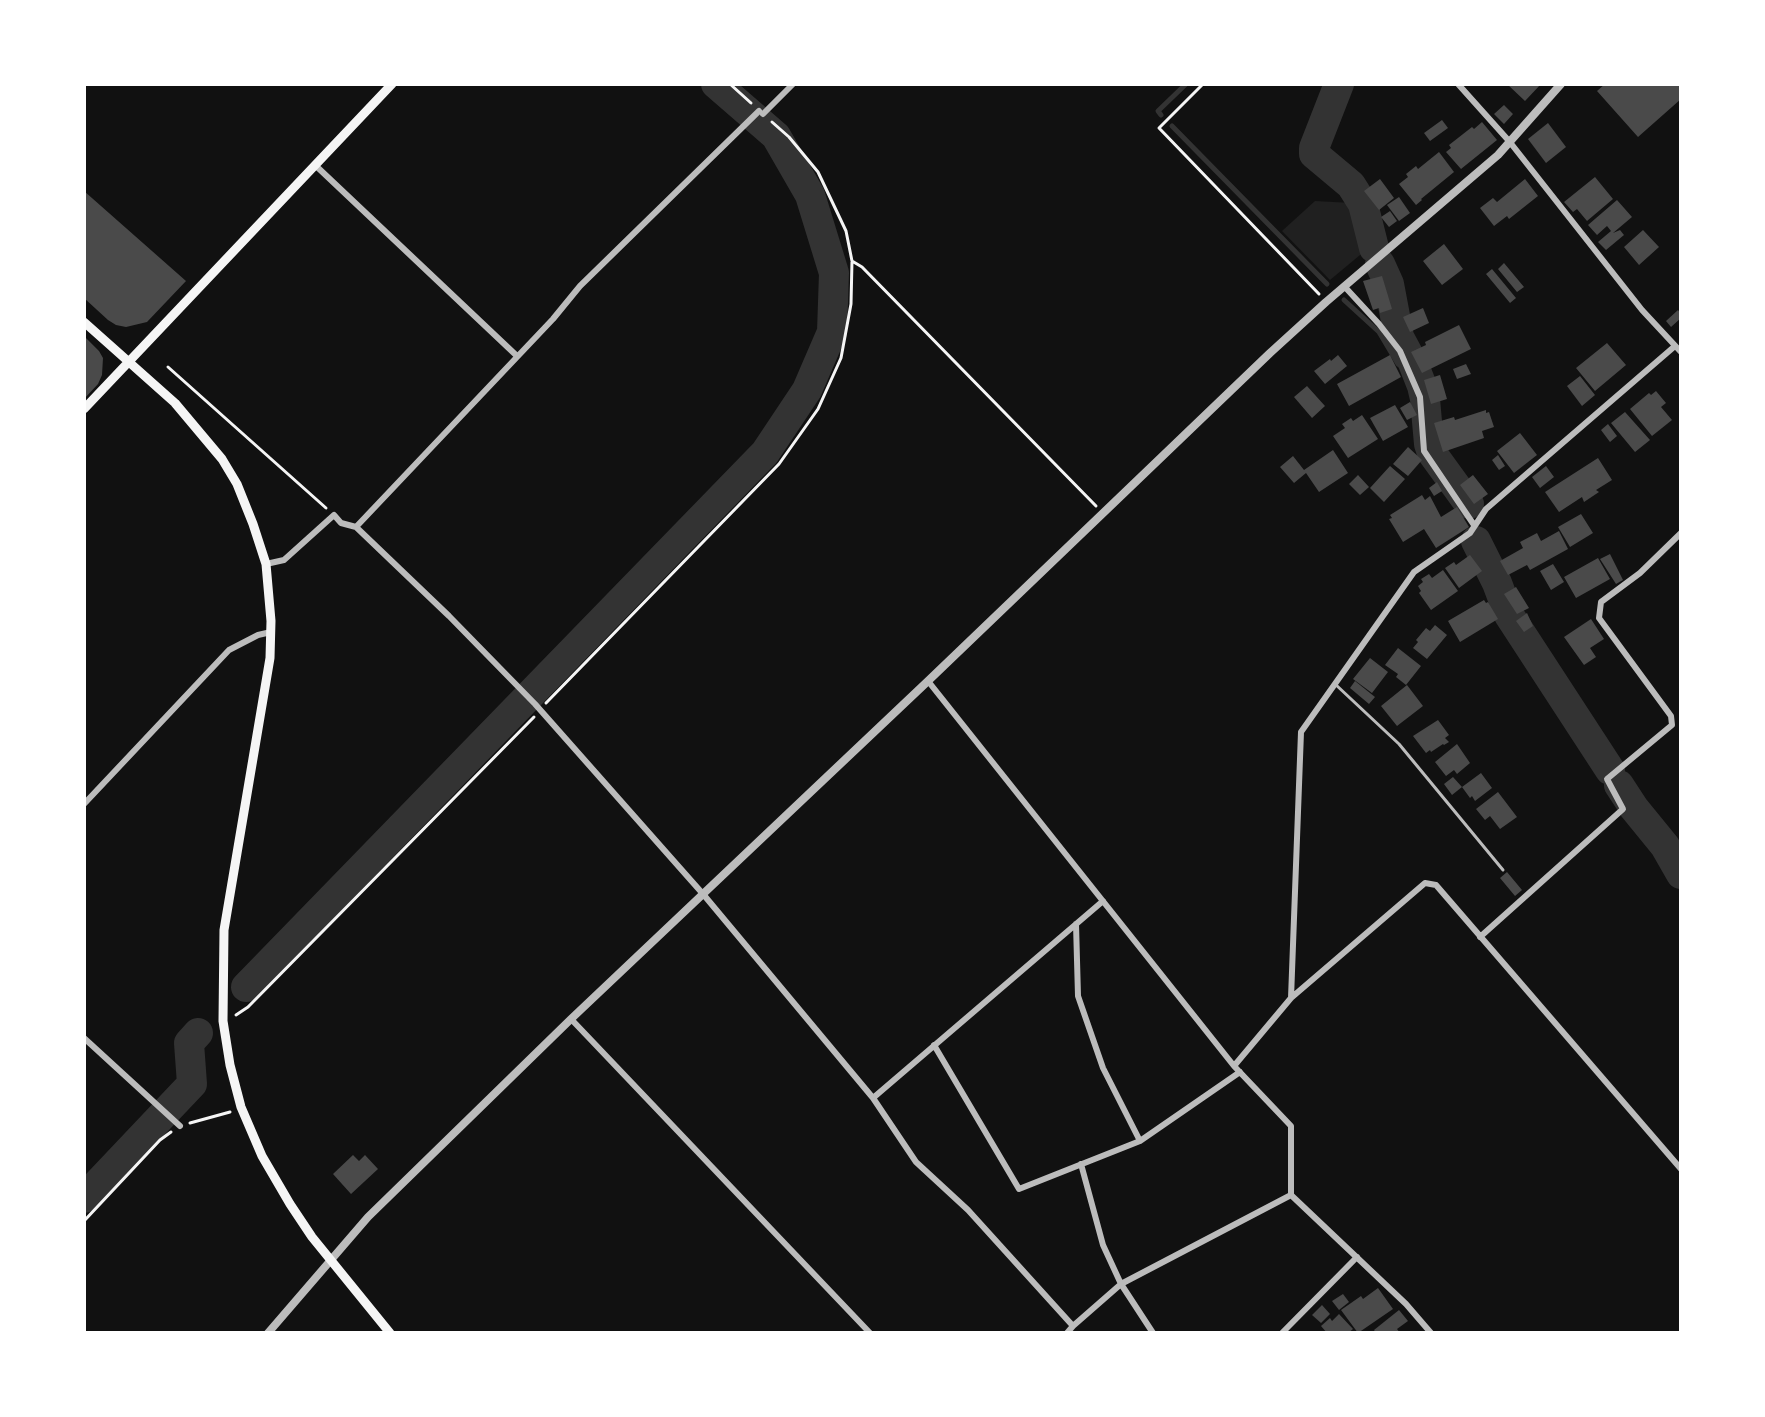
<!DOCTYPE html>
<style>
body{margin:0}
#map{position:relative;width:1765px;height:1417px;overflow:hidden;background:#111;font-family:"Fira Sans Condensed",sans-serif}
canvas{display:block}
.frame{position:absolute;inset:0;border:86px solid #fff;pointer-events:none}
</style>
<div id="map">
<canvas width="1765" height="1417"></canvas>
<div class="frame"></div>
</div>
<script>
const context = document.querySelector('canvas').getContext('2d');
context.lineJoin = 'round';
function fillPath(path, color) { context.fillStyle = color; context.fill(path, 'evenodd'); }
const poly = rows => new Path2D(rows.map(r => 'M' + r).join(''));
function trace(path, color, width, dash) { context.strokeStyle = color; context.lineWidth = width; context.lineCap = dash ? 'butt' : 'round'; context.setLineDash(dash || []); context.stroke(path); }
const green = poly([
 [1315,201,1352,203,1366,250,1330,280,1282,231]
]);
const stream = poly([
 [1161,115,1158,111,1186,84],
 [1172,126,1327,284],
 [1344,300,1379,332,1398,364]
]);
const river = poly([
 [1339,84,1314,148,1314,154,1351,185,1363,204,1374,248],
 [1380,264,1389,284,1399,337,1413,363,1422,386,1425,399,1429,444,1432,453,1469,504],
 [1476,541,1497,583,1509,615,1610,770],
 [1619,785,1634,808,1665,846,1681,874],
 [246,987,765,453,807,390,832,332,834,273,810,195,776,136,716,84],
 [84,1198,192,1084,189,1043,198,1033]
]);
const building = poly([
 [1507,84,1541,84,1525,101],
 [1605,84,1681,84,1681,99,1638,137,1597,91],
 [1504,105,1513,114,1504,124,1494,114],
 [1442,120,1448,128,1430,141,1424,133],
 [1482,122,1497,140,1461,169,1446,152,1451,148,1449,145,1472,127,1474,129],
 [1548,123,1566,147,1546,163,1528,139],
 [1439,152,1454,172,1421,199,1422,200,1416,205,1399,184,1408,177,1406,174,1416,166,1418,169],
 [1595,177,1613,199,1587,221,1577,209,1573,212,1564,202],
 [1380,179,1394,198,1379,210,1364,191],
 [1525,179,1538,196,1509,219,1507,216,1494,226,1480,208,1493,198,1497,202],
 [84,191,186,281,147,322,126,327,116,325,108,320,84,298],
 [1399,197,1410,213,1399,221,1387,205],
 [1617,200,1632,217,1613,233,1620,230,1624,235,1606,250,1598,242,1611,231,1607,226,1597,235,1588,225],
 [1390,211,1397,221,1389,227,1381,217],
 [1643,230,1659,247,1639,265,1624,247],
 [1444,244,1463,269,1442,285,1423,261],
 [1504,263,1524,287,1517,292,1498,269],
 [1492,269,1516,298,1510,303,1486,274],
 [1382,276,1392,309,1380,313,1379,308,1373,310,1363,281],
 [1423,308,1429,323,1410,332,1403,317],
 [1678,310,1681,314,1681,318,1671,327,1666,321],
 [1459,325,1471,349,1422,373,1411,352,1426,345,1425,342],
 [84,336,99,351,103,358,102,375,98,384,84,399],
 [1607,343,1626,365,1595,391,1576,368],
 [1338,355,1347,366,1325,384,1314,371,1330,359,1331,361],
 [1390,355,1401,377,1349,406,1337,384],
 [1466,364,1471,374,1457,379,1453,369],
 [1440,375,1447,399,1431,404,1424,380],
 [1580,376,1595,395,1582,406,1567,386],
 [1307,386,1325,406,1312,418,1294,397],
 [1656,391,1666,403,1661,407,1672,420,1652,436,1630,409,1649,393,1651,395],
 [1410,402,1417,415,1407,420,1400,408],
 [1395,405,1408,427,1383,441,1370,418],
 [1486,410,1486,413,1489,412,1494,427,1482,431,1484,438,1443,452,1434,423,1454,417,1455,420],
 [1625,412,1650,440,1635,452,1611,423],
 [1362,415,1378,439,1348,458,1333,436,1345,428,1342,424,1351,418,1353,421],
 [1608,424,1617,436,1610,442,1601,430],
 [1520,433,1537,455,1514,473,1497,451],
 [1408,447,1422,460,1408,476,1393,464],
 [1333,450,1348,473,1319,492,1306,473,1294,483,1280,467,1293,456,1304,470],
 [1498,455,1505,466,1499,470,1492,460],
 [1598,458,1612,480,1596,490,1599,492,1584,502,1582,497,1559,512,1545,492],
 [1390,466,1405,479,1384,502,1370,488],
 [1546,466,1554,477,1540,488,1532,477],
 [1358,475,1369,487,1360,495,1349,484],
 [1473,475,1488,494,1474,504,1460,485],
 [1437,482,1442,491,1434,496,1429,488],
 [1422,495,1425,500,1430,496,1441,517,1457,507,1469,527,1436,548,1424,529,1403,542,1389,519,1392,518,1390,515],
 [1581,514,1593,533,1570,547,1558,527],
 [1559,531,1568,549,1530,570,1527,565,1508,575,1500,561,1523,548,1520,542,1537,533,1541,541],
 [1610,554,1623,580,1616,584,1600,559],
 [1470,555,1482,571,1459,588,1445,568,1454,562,1456,565],
 [1598,558,1610,579,1576,598,1564,577],
 [1553,564,1564,582,1551,590,1540,571],
 [1443,570,1458,591,1431,610,1419,593,1421,591,1418,586,1423,582,1421,579,1429,574,1432,578],
 [1516,587,1529,608,1517,614,1504,594],
 [1484,600,1486,603,1488,602,1498,619,1460,642,1448,621],
 [1527,613,1533,626,1524,632,1516,621],
 [1591,619,1604,639,1590,648,1596,657,1584,665,1564,637],
 [1435,625,1447,635,1427,659,1413,648,1418,642,1416,640,1426,628,1430,631],
 [1398,648,1421,666,1406,685,1396,677,1398,674,1385,665],
 [1370,658,1388,672,1372,693,1353,679],
 [1355,681,1375,697,1369,704,1350,688],
 [1407,685,1423,706,1397,726,1381,706],
 [1438,720,1449,735,1445,738,1449,742,1444,745,1443,744,1431,752,1430,750,1426,753,1413,736],
 [1457,744,1470,763,1457,774,1454,770,1446,776,1435,762],
 [1481,773,1492,788,1475,801,1472,796,1470,798,1462,787],
 [1453,777,1462,787,1452,795,1444,784],
 [1498,792,1517,817,1500,829,1490,816,1485,820,1476,809],
 [1507,872,1522,890,1515,896,1500,878],
 [353,1155,359,1161,365,1155,378,1169,351,1194,333,1174],
 [1378,1288,1393,1309,1358,1333,1341,1310,1361,1296,1363,1299],
 [1343,1294,1349,1302,1339,1310,1332,1301],
 [1322,1305,1330,1314,1321,1323,1312,1315],
 [1399,1310,1408,1321,1397,1329,1400,1333,1376,1333,1374,1330],
 [1339,1314,1353,1329,1348,1333,1327,1333,1321,1326,1330,1318,1332,1321]
]);
const path = poly([
 [730,84,751,103],
 [1203,84,1159,128,1319,294],
 [852,261,862,267,1096,506],
 [168,367,326,508],
 [546,703,779,464,818,409,841,358,851,304,852,261,846,231,818,172,789,137,772,122],
 [236,1015,248,1007,534,717],
 [190,1123,230,1112],
 [84,1221,160,1140,171,1132]
]);
const service = poly([
 [1335,684,1399,744,1503,870]
]);
const minor = poly([
 [1458,84,1509,141,1642,310,1681,352],
 [763,114,793,84],
 [315,165,517,356],
 [1344,286,1379,324,1400,351,1420,397,1424,451,1474,525],
 [356,527,553,319,580,286,759,111],
 [266,564,284,560,334,515,341,523,356,527,449,616,535,704,703,894,873,1098,916,1162,968,1210,1073,1326,1067,1333],
 [928,681,1234,1066],
 [84,804,229,650,258,635,271,632],
 [1076,924,1078,996,1103,1068,1140,1141],
 [1480,937,1623,809,1607,779,1672,725,1671,716,1599,618,1601,602,1640,573,1681,533],
 [1291,998,1301,732,1414,572,1470,533,1486,509,1675,346],
 [571,1019,870,1333],
 [84,1038,180,1126],
 [934,1045,1019,1189,1140,1141,1240,1072],
 [873,1098,1103,901],
 [1081,1164,1103,1245,1121,1284,1153,1333],
 [1291,1195,1291,1126,1234,1066,1291,998,1425,883,1436,885,1681,1169],
 [1073,1326,1121,1284,1291,1195,1406,1304,1431,1333],
 [1282,1333,1357,1257]
]);
const tertiary = poly([
 [268,1333,368,1217,571,1019,928,681,1270,353,1326,302,1498,155,1561,84]
]);
const secondary = poly([
 [84,322,175,403,222,459,237,484,253,524,266,564,271,621,270,658,224,930,223,1021,230,1065,241,1107,262,1156,290,1204,312,1237,390,1333],
 [84,409,392,84]
]);
fillPath(green, '#202020');
trace(stream, '#333', 5);
trace(river, '#333', 30);
fillPath(building, '#4a4a4a');
trace(path, '#f5f5f5', 3);
trace(service, '#bcbcbc', 3);
trace(minor, '#bcbcbc', 6);
trace(tertiary, '#bcbcbc', 8);
trace(secondary, '#f5f5f5', 9);
</script>
